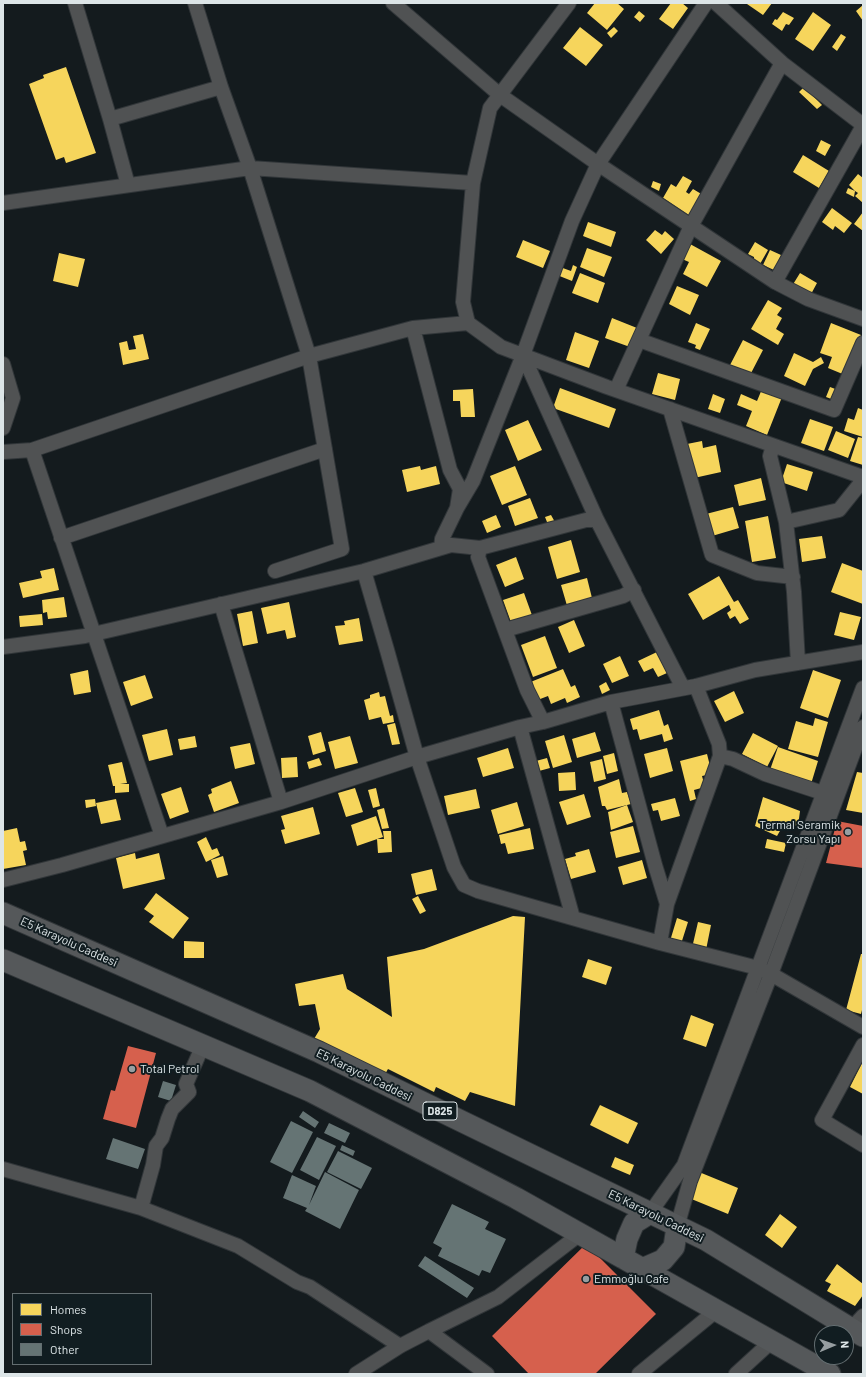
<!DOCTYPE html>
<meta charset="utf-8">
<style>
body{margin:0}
#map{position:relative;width:866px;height:1377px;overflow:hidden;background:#141b1e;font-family:Barlow,sans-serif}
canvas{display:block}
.frame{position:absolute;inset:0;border:4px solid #dde5e7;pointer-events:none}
.legend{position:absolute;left:12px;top:1293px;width:140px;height:72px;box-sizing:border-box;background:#111d21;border:1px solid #636d70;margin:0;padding:5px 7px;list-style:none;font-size:12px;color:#dde5e7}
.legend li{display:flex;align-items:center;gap:8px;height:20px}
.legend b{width:20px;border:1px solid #636d70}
.north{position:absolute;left:814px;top:1325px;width:40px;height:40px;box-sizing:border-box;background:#111d21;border:1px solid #636d70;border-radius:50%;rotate:88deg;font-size:11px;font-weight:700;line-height:16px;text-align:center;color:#dde5e7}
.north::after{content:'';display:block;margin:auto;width:14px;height:18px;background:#979ea1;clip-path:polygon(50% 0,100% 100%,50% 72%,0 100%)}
</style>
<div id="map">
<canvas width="866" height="1377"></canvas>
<div class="frame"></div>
<ul class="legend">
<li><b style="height:11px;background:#f6d55c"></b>Homes</li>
<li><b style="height:11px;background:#d6604d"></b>Shops</li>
<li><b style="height:11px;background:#657474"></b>Other</li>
</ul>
<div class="north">N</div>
</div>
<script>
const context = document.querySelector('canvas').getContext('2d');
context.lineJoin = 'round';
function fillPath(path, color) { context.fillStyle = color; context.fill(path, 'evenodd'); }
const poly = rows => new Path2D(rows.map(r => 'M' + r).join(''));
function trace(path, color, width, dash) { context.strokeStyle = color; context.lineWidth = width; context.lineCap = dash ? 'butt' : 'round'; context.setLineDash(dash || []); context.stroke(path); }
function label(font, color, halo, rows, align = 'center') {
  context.font = font + ' Barlow,sans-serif'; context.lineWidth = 4; context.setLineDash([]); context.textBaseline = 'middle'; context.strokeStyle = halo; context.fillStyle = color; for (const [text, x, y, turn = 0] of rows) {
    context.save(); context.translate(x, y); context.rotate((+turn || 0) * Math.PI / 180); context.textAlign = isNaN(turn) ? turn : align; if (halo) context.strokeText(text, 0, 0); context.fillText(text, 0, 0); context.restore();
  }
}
const homes = poly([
 [595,3,617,3,624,9,607,30,587,13],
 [671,3,682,3,688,8,673,29,659,19],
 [748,3,772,3,763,15,747,4],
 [863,5,863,21,856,11],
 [639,11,645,16,640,22,634,17],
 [783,12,794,18,789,25,786,24,782,31,772,24,775,19,777,20],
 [813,12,831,25,813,51,795,39],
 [580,27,603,45,586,66,563,48],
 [614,27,618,31,611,38,607,33],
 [841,34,846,37,837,51,832,47],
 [66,67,96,153,66,163,64,157,56,160,29,84,44,78,43,75],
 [804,87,822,105,817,109,799,92],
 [821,140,831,145,825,156,816,151],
 [803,155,829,171,819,188,793,172],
 [858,174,863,178,863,203,855,196,858,193,855,191,854,197,846,193,848,188,855,191,849,185],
 [683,176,692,181,686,192,689,194,693,189,703,195,690,216,663,198,671,184,676,187],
 [653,181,661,184,659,191,651,187],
 [832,208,852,223,844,233,835,226,833,230,822,222],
 [863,212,863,231,854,224],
 [588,222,616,232,611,247,583,236],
 [655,230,662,235,665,231,674,239,661,254,646,240],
 [523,240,550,251,543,268,516,257],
 [755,242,768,250,760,264,754,261,754,257,748,254],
 [690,244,721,261,707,287,683,274,689,262,682,259],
 [587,248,612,257,604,277,580,267],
 [770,250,781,255,774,270,763,265],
 [59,253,85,259,78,287,53,281],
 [573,265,577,267,572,281,557,275,560,267,571,271],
 [580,273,605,283,598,303,572,293],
 [800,273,817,283,810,296,792,286],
 [677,286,699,295,690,315,669,304],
 [768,300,782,308,777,315,782,318,776,329,784,334,778,345,751,329],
 [612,318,637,328,630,347,605,338],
 [696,323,710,329,700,350,695,348,696,345,688,342],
 [831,323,861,335,845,375,828,368,832,357,820,353],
 [575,332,599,341,589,368,566,360],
 [143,334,149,359,123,365,119,343,127,341,129,350,136,349,133,336],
 [743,340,763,350,749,377,729,367],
 [794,353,813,362,821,357,824,363,813,369,805,386,784,376],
 [658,373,680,379,675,400,652,394],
 [830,387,838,390,834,400,826,397],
 [560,388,616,409,609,428,553,408],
 [473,389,475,417,461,417,460,401,453,401,453,390],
 [762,389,782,397,767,435,746,426,752,411,737,405,741,394,757,401],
 [713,394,725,399,720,413,708,409],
 [858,408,863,410,863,437,844,431,848,418,854,420],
 [810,419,833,427,824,451,801,443],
 [528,420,542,450,518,461,505,430],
 [836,431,855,439,848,458,828,450],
 [858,437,863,438,863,465,850,461],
 [702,441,703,448,716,445,721,472,694,478,687,444],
 [787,464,813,472,807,491,781,482],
 [420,466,421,470,436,466,440,484,407,492,402,470],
 [515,466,527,495,502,505,490,476],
 [761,478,766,500,739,506,734,485],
 [530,498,538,518,515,526,508,506],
 [733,507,739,528,712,536,706,514],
 [496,515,501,527,487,533,482,521],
 [551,515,556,524,549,527,545,517],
 [768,516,776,558,752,562,745,521],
 [822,536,826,558,802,562,799,539],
 [571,540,580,572,557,579,548,547],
 [516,557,524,579,505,587,496,565],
 [842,563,863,571,863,604,831,592],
 [54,568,59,590,23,598,19,583,42,578,40,571],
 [719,576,734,602,738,600,749,619,740,624,735,616,730,619,727,613,731,610,729,605,703,620,688,594],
 [587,578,593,602,568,609,561,585],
 [524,593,533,618,512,625,503,600],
 [64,597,67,617,48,619,47,612,43,613,42,600],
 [289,602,296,637,287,639,285,630,267,634,261,608],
 [252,611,258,643,243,646,237,614],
 [840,612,861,617,854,640,834,635],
 [42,614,43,625,20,627,19,616],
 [359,618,363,641,339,645,335,626,345,625,344,621],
 [574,620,585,646,569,653,558,627],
 [545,636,557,668,533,677,521,645],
 [657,652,667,673,658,677,653,668,644,672,638,661],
 [620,656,629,676,612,683,603,664],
 [563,669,571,687,575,685,580,697,567,703,565,698,551,704,548,696,535,701,528,683],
 [88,670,91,692,74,695,70,674],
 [813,670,841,680,828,718,800,708],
 [145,675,153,698,131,706,123,682],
 [606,682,610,690,602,694,599,686],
 [734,691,744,713,725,722,714,701],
 [379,692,380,697,385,696,390,716,393,715,394,722,383,724,381,717,369,720,364,700,370,698,370,695],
 [659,710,664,726,668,724,673,739,664,742,662,734,640,740,637,729,633,730,630,719],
 [815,718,828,722,818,757,788,749,796,721,813,726],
 [395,723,400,744,392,745,387,725],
 [167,729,173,755,149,761,142,735],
 [321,732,326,751,313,755,308,736],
 [595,732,601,751,577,758,572,739],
 [753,733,778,746,767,767,742,754],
 [564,735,572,762,553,768,545,741],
 [195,736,197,747,180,750,178,739],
 [350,736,358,763,335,769,328,742],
 [250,743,255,764,235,769,230,747],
 [778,747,818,761,811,784,770,770],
 [508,748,514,768,483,777,477,758],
 [667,748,673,771,650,778,644,754],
 [614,753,618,771,607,774,603,756],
 [707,754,712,774,702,776,705,787,694,790,696,799,690,801,680,761],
 [297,757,298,777,282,778,281,758],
 [319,758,322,765,309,769,307,762],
 [547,758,550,768,539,771,536,761],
 [602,759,606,779,594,782,590,762],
 [122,762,127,783,120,784,129,784,129,792,115,793,115,786,113,786,108,765],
 [575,772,576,790,559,791,558,773],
 [857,772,863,773,863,813,846,810],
 [619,779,622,793,627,792,631,804,627,805,633,822,611,830,608,812,627,805,607,810,605,806,602,806,598,787],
 [231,781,239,803,214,812,208,795,212,793,211,789],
 [181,787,189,812,170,819,161,794],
 [355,788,363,812,346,817,338,793],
 [376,788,380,806,373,808,368,790],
 [476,789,480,808,448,815,444,796],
 [584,794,591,817,567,825,559,802],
 [763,797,800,811,798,826,784,824,777,836,755,826],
 [675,798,680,816,661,821,658,810,653,811,651,804],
 [95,799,96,806,86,808,85,800],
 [116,799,121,820,101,824,96,803],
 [517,802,524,826,498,834,491,810],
 [313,807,320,834,285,844,281,830,285,829,281,816],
 [384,808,389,828,382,829,377,810],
 [376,816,383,837,357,846,351,825],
 [633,826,640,852,616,858,610,832],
 [17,828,20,842,25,841,27,850,23,851,26,865,3,869,3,831],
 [530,828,534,849,508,854,505,843,501,844,499,835],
 [383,831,391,831,392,852,378,853,377,839,384,839],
 [206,837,212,850,217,848,220,855,206,862,197,842],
 [767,839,786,843,784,852,765,848],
 [589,849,596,872,571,879,565,859,576,856,575,853],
 [135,853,136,859,159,853,165,879,123,889,116,858],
 [223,856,228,875,217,878,211,860],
 [642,860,647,878,623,885,618,867],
 [432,869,437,890,416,895,411,874],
 [156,893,189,918,173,939,149,922,154,916,144,909],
 [418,896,426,911,420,914,412,899],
 [513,916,525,917,515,1106,470,1092,465,1101,436,1087,434,1092,388,1069,384,1076,314,1039,320,1029,315,1004,299,1006,295,984,343,974,347,989,392,1017,387,957,424,949],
 [677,918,688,922,681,944,670,941],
 [698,922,711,925,706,950,692,948],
 [184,941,204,942,204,958,184,958],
 [861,954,863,954,863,1006,861,1014,846,1010],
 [588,959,612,967,606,985,582,977],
 [691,1015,714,1024,706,1047,683,1039],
 [863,1061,863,1094,850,1087],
 [600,1105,638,1123,628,1144,590,1125],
 [615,1157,634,1165,630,1175,611,1167],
 [699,1172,738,1188,728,1214,689,1198],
 [780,1214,797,1227,782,1248,765,1235],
 [837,1264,863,1284,863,1295,855,1306,827,1291,831,1284,825,1281]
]);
const shops = poly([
 [837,821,863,826,863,868,826,863],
 [128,1046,156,1053,136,1128,103,1119,111,1090,115,1091],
 [586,1244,656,1314,595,1374,529,1374,492,1336]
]);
const building = poly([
 [163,1081,176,1085,171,1101,158,1097],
 [303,1111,319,1122,315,1128,299,1117],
 [291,1121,313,1132,292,1173,270,1162],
 [329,1123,350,1133,345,1143,324,1133],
 [317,1137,336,1146,319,1180,300,1170],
 [113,1138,145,1149,138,1169,106,1159],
 [342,1145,355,1151,353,1156,340,1150],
 [338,1151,372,1168,361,1189,327,1172],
 [325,1172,359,1190,340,1229,305,1211,307,1208,283,1198,292,1175,316,1186,309,1205],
 [452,1204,489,1222,485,1229,506,1239,490,1273,482,1270,479,1276,438,1256,442,1248,433,1243],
 [425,1256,474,1288,467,1298,418,1266]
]);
const minor = poly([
 [75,3,110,119,128,185],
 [195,3,221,87,250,168,309,356,342,549,275,571],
 [393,3,500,95,598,164,775,282],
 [569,3,490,108,473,183,463,302,468,323,501,347,607,387,863,477],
 [716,3,782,63,863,125],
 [110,119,221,87],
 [863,126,775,282,808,299,863,319],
 [3,203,250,168,473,183],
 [413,328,450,470,460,489,457,508,442,539,441,548],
 [639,340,834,410,863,343],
 [523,355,597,520,683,688],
 [3,364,13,398,3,428],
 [616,390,691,226,782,63],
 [670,409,712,555,757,573,793,577],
 [773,446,770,456,786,522,839,510,863,480],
 [32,450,162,836],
 [3,452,32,450,309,356,413,328,468,323],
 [457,508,473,481,523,355,572,221,598,164,706,3],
 [786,522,794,592,798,663],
 [61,538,325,449],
 [364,571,387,650,417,757,454,867,464,885,478,891,660,943,758,968,771,974,863,1027],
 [221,604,281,802],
 [505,630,623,596,634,590],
 [3,647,85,636,364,571,451,545,480,548],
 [611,702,655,865,667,904],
 [543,722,527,690,478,557,480,548,586,520,597,520],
 [520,727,573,918],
 [720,756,733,759,765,774,832,796],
 [3,880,62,865,281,802,417,757,520,727,543,722,611,702,696,686,755,670,863,652],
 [660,943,667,904,720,756,719,744,696,686],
 [863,1045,822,1120,863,1145],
 [3,1169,141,1208,238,1246,297,1282,310,1287,400,1346],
 [141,1208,153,1165,156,1146,162,1138,168,1119,172,1109,189,1092,186,1084,203,1045],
 [650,1213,684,1165,863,688],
 [677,1227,690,1181,771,974,863,727],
 [851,1329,863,1316],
 [429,1331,498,1297,580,1234],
 [356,1374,400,1346,429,1331,487,1374],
 [639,1374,717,1310],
 [736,1374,772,1341]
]);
const highway = poly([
 [3,913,319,1052,706,1240,863,1336],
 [3,960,310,1091,516,1198,830,1374],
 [623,1258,627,1239,634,1223,650,1213],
 [642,1269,663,1260,674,1247,677,1227]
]);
const markers = [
 [848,832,4,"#979ea1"],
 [132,1069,4,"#979ea1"],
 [586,1279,4,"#979ea1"]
];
const shields = [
 [440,1111,34]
];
const shieldNames = [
 ["D825",440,1111]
];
const poiNames = [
 ["Termal Seramik",840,825,"right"],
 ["Zorsu Yapı",840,839,"right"],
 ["Total Petrol",140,1069],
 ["Emmoğlu Cafe",594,1279]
];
const streetNames = [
 ["E5 Karayolu Caddesi",69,942,24],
 ["E5 Karayolu Caddesi",364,1075,26],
 ["E5 Karayolu Caddesi",656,1216,26]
];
fillPath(homes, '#f6d55c');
fillPath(shops, '#d6604d');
fillPath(building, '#657474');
trace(minor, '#313639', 16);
trace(highway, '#313639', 23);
trace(minor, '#505253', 14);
trace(highway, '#55585a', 21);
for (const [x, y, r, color] of markers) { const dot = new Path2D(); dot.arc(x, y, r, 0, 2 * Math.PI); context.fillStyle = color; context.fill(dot); trace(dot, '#111d21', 1.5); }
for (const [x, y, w] of shields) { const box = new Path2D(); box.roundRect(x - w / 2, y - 9, w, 18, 3); context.fillStyle = '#111d21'; context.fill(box); trace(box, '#dde5e7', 1); }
label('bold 11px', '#dde5e7', null, shieldNames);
label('12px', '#dde5e7', '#111d21', poiNames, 'left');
label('12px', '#dde5e7', '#111d21', streetNames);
</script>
